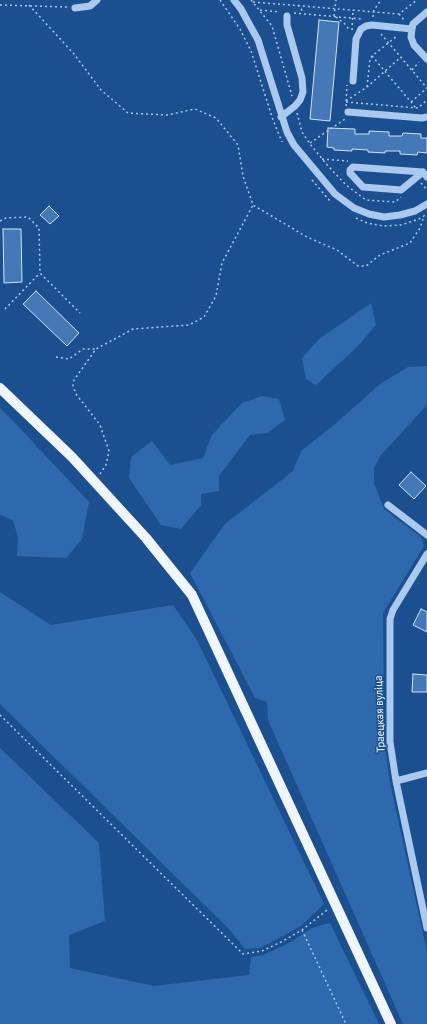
<!DOCTYPE html>
<meta charset="utf-8">
<style>
body{margin:0}
canvas{display:block;background:#1b4f8f}
</style>
<canvas width="427" height="1024"></canvas>
<script>
const context = document.querySelector('canvas').getContext('2d');
context.lineJoin = 'round';
function fillPath(path, color) { context.fillStyle = color; context.fill(path, 'evenodd'); }
const poly = rows => new Path2D(rows.map(r => 'M' + r).join(''));
function trace(path, color, width, dash) { context.strokeStyle = color; context.lineWidth = width; context.lineCap = dash ? 'butt' : 'round'; context.setLineDash(dash || []); context.stroke(path); }
function label(font, color, halo, rows, align = 'center') {
  context.font = font + ' "PT Sans",sans-serif'; context.lineWidth = 3; context.setLineDash([]); context.textBaseline = 'middle'; context.strokeStyle = halo; context.fillStyle = color; for (const [text, x, y, turn = 0] of rows) {
    context.save(); context.translate(x, y); context.rotate((+turn || 0) * Math.PI / 180); context.textAlign = isNaN(turn) ? turn : align; if (halo) context.strokeText(text, 0, 0); context.fillText(text, 0, 0); context.restore();
  }
}
const green = poly([
 [371,303,376,325,358,346,316,385,306,379,302,358,319,339],
 [427,366,427,405,381,455,374,468,374,483,384,509,421,537,424,546,383,613,384,740,390,783,427,952,427,1024,403,1024,268,720,267,702,255,698,190,573,225,524,293,471,301,451,335,424,380,384,408,367],
 [262,396,279,399,285,420,267,433,250,435,219,476,219,491,201,494,201,505,181,529,161,525,129,478,131,457,152,441,170,465,203,458,212,435,242,403],
 [0,408,14,422,89,502,82,539,66,558,17,556,18,537,13,520,0,515],
 [0,592,51,625,173,605,197,640,324,904,302,925,285,935,260,948,245,949,229,929,0,704],
 [0,748,99,843,105,921,69,935,70,968,154,986,249,975,251,957,263,955,291,942,312,928,330,923,379,1024,0,1024]
]);
const building = poly([
 [319,20,339,22,330,121,310,119,319,20],
 [328,128,355,129,355,134,369,134,369,131,389,132,389,136,402,136,403,133,421,134,421,138,427,138,427,153,418,152,417,155,400,154,400,151,385,151,385,153,368,152,368,150,352,149,352,151,334,150,334,148,327,147,328,128],
 [49,206,59,216,50,224,40,215,49,206],
 [3,229,21,229,22,282,4,283,3,229],
 [36,291,79,333,67,346,23,304,36,291],
 [411,472,426,486,414,499,399,485,411,472],
 [421,609,427,612,427,632,413,625,421,609],
 [413,674,427,675,427,692,412,692,413,674]
]);
const path = poly([
 [220,0,240,29,251,51,273,120,282,142],
 [251,0,272,26,292,96],
 [253,2,399,14,417,0],
 [0,5,67,7],
 [29,5,74,54,101,90,128,113,167,115,195,109,216,118,238,145,243,176,253,205,307,237,337,250,358,266,366,266,380,255,410,243,420,228,424,216],
 [298,5,304,13],
 [260,10,280,12],
 [294,13,362,19],
 [399,14,404,20],
 [334,16,336,0],
 [336,17,345,24,350,31],
 [373,17,374,10,381,0],
 [352,30,353,10],
 [381,34,427,88,411,102],
 [372,56,416,108],
 [412,70,419,62],
 [367,87,370,59,372,56,397,36],
 [346,101,367,87,401,57],
 [346,102,418,108,427,100],
 [346,106,347,85],
 [297,113,302,132,310,144,328,166,346,185,366,200,395,202,401,197],
 [310,143,345,119],
 [322,159,348,161],
 [312,180,330,201],
 [421,183,427,190],
 [356,218,367,223,383,226,401,225,419,219,427,214],
 [0,221,6,218,28,217,39,228,40,273,80,313],
 [5,309,40,273],
 [56,357,69,359,83,349,96,349],
 [100,474,106,465,109,451,100,425,76,394,73,386,74,380,96,349,133,329,189,325,204,317,216,296,222,263,253,205],
 [0,715,243,954,262,951,281,942,302,930,327,910],
 [302,930,346,1024]
]);
const minor = poly([
 [234,0,241,9,258,40,287,132,294,145,335,194,354,208,369,214,384,217,400,215,415,211,427,204],
 [75,8,90,6,97,0],
 [427,12,413,24,412,29,411,37,414,45,427,59],
 [353,81,356,39,361,29,366,26,372,25,412,29],
 [348,112,422,118,427,117],
 [281,117,295,106,300,100,303,92,302,78,287,25,287,16],
 [423,172,401,190,363,187,350,173,350,170,353,167,423,172,427,177],
 [388,505,427,535],
 [427,554,393,610,390,619,390,742,396,781,427,928],
 [396,781,427,773]
]);
const major = poly([
 [0,388,72,457,146,538,192,595,391,1024]
]);
const streetNames = [
 ["Траецкая вуліца",380,714,-92]
];
fillPath(green, '#2e69ad');
fillPath(building, '#4478b7');
trace(building, '#cfe3fa', 1);
trace(path, '#a9c9ee', 1.5, [2, 3]);
trace(minor, '#a9c9ee', 7);
trace(major, '#f0f6ff', 10);
label('11px', '#fff', '#1b4f8f', streetNames);
</script>
